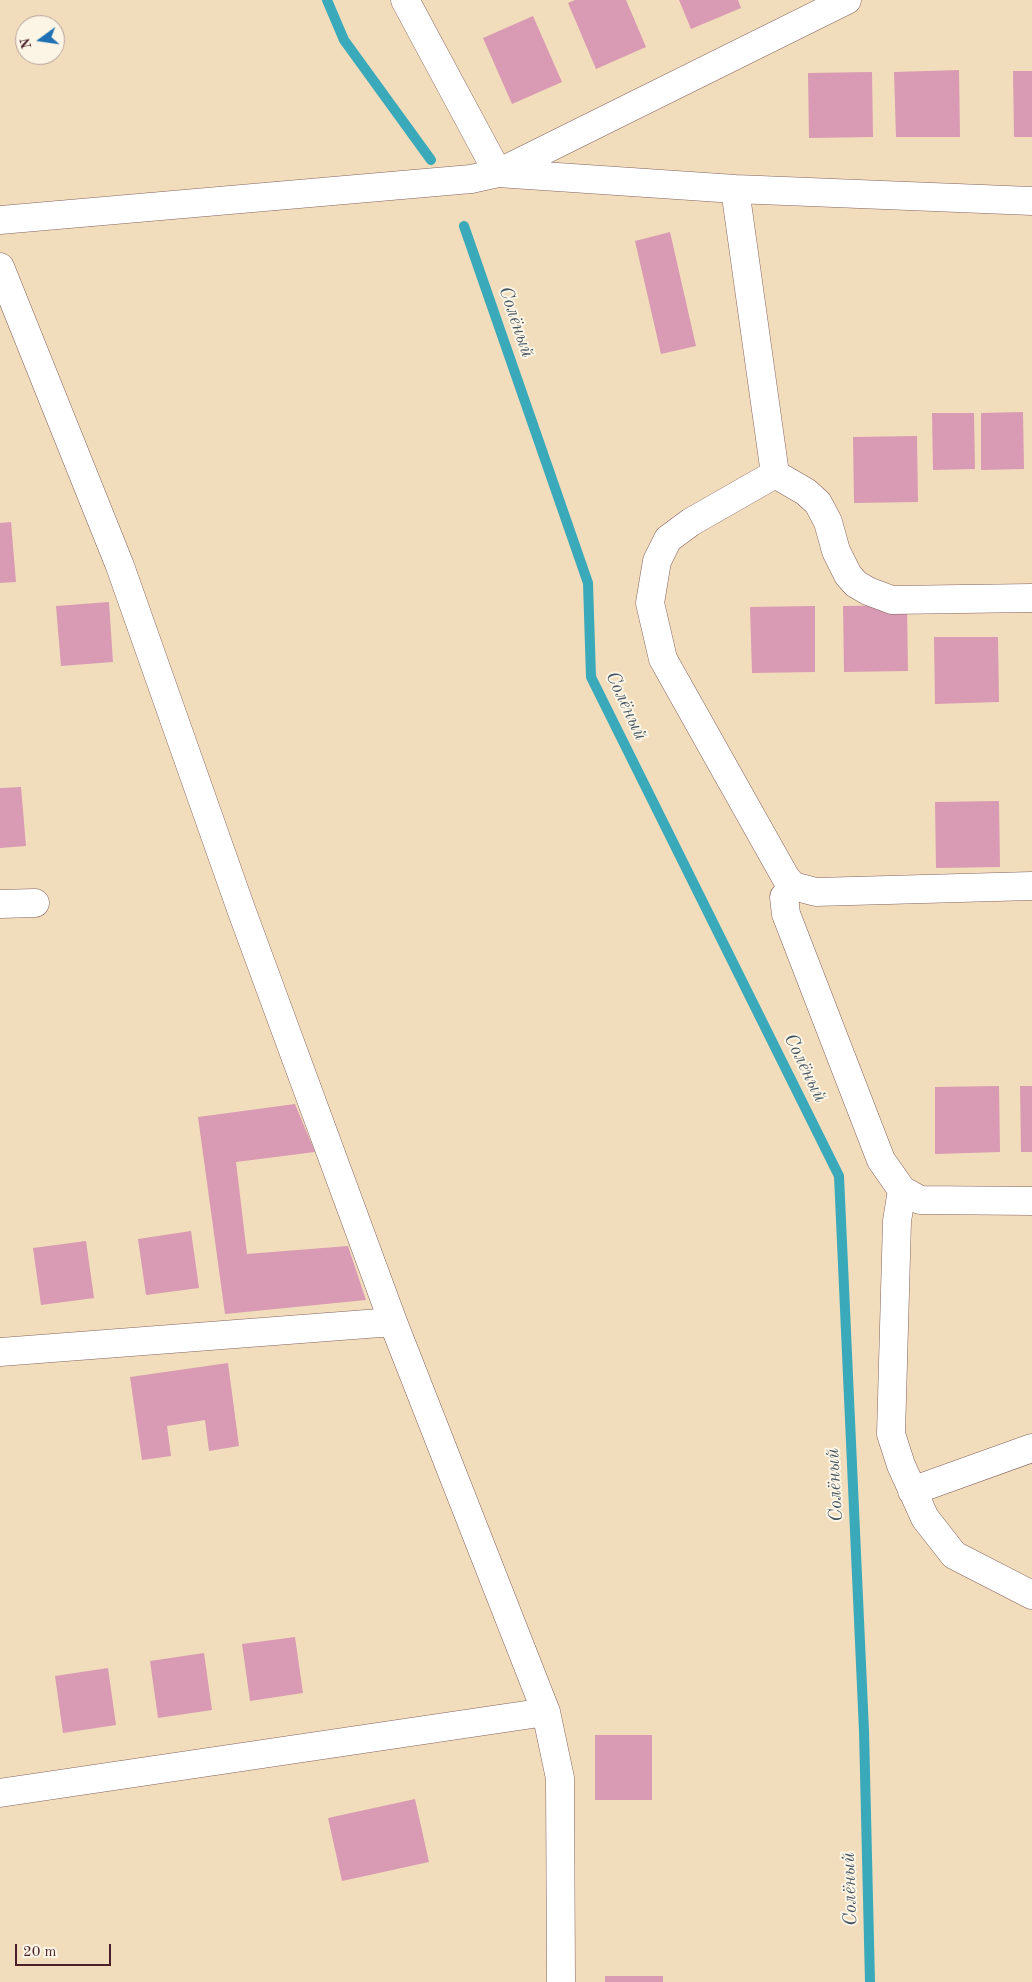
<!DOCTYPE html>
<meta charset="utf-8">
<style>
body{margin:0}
#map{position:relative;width:1032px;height:1982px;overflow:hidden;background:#f1ddbc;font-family:"Old Standard TT",serif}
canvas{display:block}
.north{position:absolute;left:15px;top:15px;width:50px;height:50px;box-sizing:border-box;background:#fcf5e5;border:1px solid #b59f9b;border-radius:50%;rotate:256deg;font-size:14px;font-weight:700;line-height:20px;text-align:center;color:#4a1f2b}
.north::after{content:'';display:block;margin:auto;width:18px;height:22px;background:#1f6fb2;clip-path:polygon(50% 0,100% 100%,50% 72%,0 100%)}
.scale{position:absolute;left:15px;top:1944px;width:96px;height:22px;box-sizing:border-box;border:2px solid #4a1f2b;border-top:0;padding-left:6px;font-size:15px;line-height:18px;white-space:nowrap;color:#4a1f2b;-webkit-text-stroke:4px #fcf5e5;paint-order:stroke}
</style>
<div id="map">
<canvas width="1032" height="1982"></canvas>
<div class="north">N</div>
<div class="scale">20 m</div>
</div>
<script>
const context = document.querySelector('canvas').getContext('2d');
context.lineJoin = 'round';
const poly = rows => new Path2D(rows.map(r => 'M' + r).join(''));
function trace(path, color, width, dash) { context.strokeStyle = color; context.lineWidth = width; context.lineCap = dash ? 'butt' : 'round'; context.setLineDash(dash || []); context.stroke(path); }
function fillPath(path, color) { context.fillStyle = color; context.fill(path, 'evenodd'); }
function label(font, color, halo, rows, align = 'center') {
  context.font = font + ' "Old Standard TT",serif'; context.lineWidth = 4; context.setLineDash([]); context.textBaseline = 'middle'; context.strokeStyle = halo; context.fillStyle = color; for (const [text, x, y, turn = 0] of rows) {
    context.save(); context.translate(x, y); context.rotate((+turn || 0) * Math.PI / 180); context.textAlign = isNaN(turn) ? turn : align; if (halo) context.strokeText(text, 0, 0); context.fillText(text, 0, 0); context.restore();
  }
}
const stream = poly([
 [327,0,344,40,431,160],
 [464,226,588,583,591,677,839,1176,864,1731,870,1982]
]);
const building = poly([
 [575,0,626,0,646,47,596,69,568,3],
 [679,0,738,0,741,8,691,29],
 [533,16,562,82,512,104,483,38],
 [959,70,960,137,896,137,894,72],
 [1013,71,1032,71,1032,137,1014,137],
 [872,72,873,137,809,138,808,73],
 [670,232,696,346,661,354,635,241],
 [1023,412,1024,469,981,470,981,413],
 [932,413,974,413,975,469,933,470],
 [917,436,918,502,854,503,853,437],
 [11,522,16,582,0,583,0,523],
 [109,602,113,662,61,666,56,606],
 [907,605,908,671,844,672,843,606],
 [815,606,815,672,752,673,750,607],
 [934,637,998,637,999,702,935,704],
 [21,787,26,846,0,848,0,788],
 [999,801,1000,867,936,868,935,802],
 [999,1086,1000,1152,935,1154,935,1087],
 [1020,1086,1032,1086,1032,1152,1021,1152],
 [295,1104,315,1152,236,1162,247,1254,348,1246,366,1300,225,1314,198,1117],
 [191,1231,199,1288,146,1295,138,1239],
 [86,1241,94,1298,41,1305,33,1248],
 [228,1363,239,1446,209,1451,205,1420,167,1426,171,1456,142,1460,130,1377],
 [295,1637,303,1693,250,1701,242,1644],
 [204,1653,212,1710,158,1718,150,1661],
 [108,1668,116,1725,63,1733,55,1676],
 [595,1735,652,1735,652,1800,595,1800],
 [415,1799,429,1862,342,1881,328,1818],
 [605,1976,663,1976,663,1982,605,1982]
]);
const minor = poly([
 [405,0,498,173,847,0],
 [735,189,775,474,806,492,818,503,828,522,836,551,848,575,856,584,868,591,892,600,1032,598],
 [0,220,471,179,498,173,735,189,1032,201],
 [0,267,120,566,241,909,393,1322,546,1712,560,1778,561,1982],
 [775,474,691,522,668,539,657,561,650,603,663,659,786,878,793,886,816,892,1032,886],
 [793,886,784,897,786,914,881,1160,902,1190,920,1200,1032,1201],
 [0,904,35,903],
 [902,1190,897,1221,891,1434,901,1465,925,1518,954,1555,1032,1595],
 [0,1352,393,1322],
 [912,1491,1032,1448],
 [0,1793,546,1712]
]);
const waterNames = [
 ["Солёный",516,322,71],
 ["Солёный",626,706,65],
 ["Солёный",805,1068,64],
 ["Солёный",835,1485,-93],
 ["Солёный",850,1889,-92]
];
trace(stream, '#3aa9b9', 10);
fillPath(building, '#d99ab3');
trace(minor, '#84625e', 29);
trace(minor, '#fff', 28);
label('italic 19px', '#445664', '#fcf5e5', waterNames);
</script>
